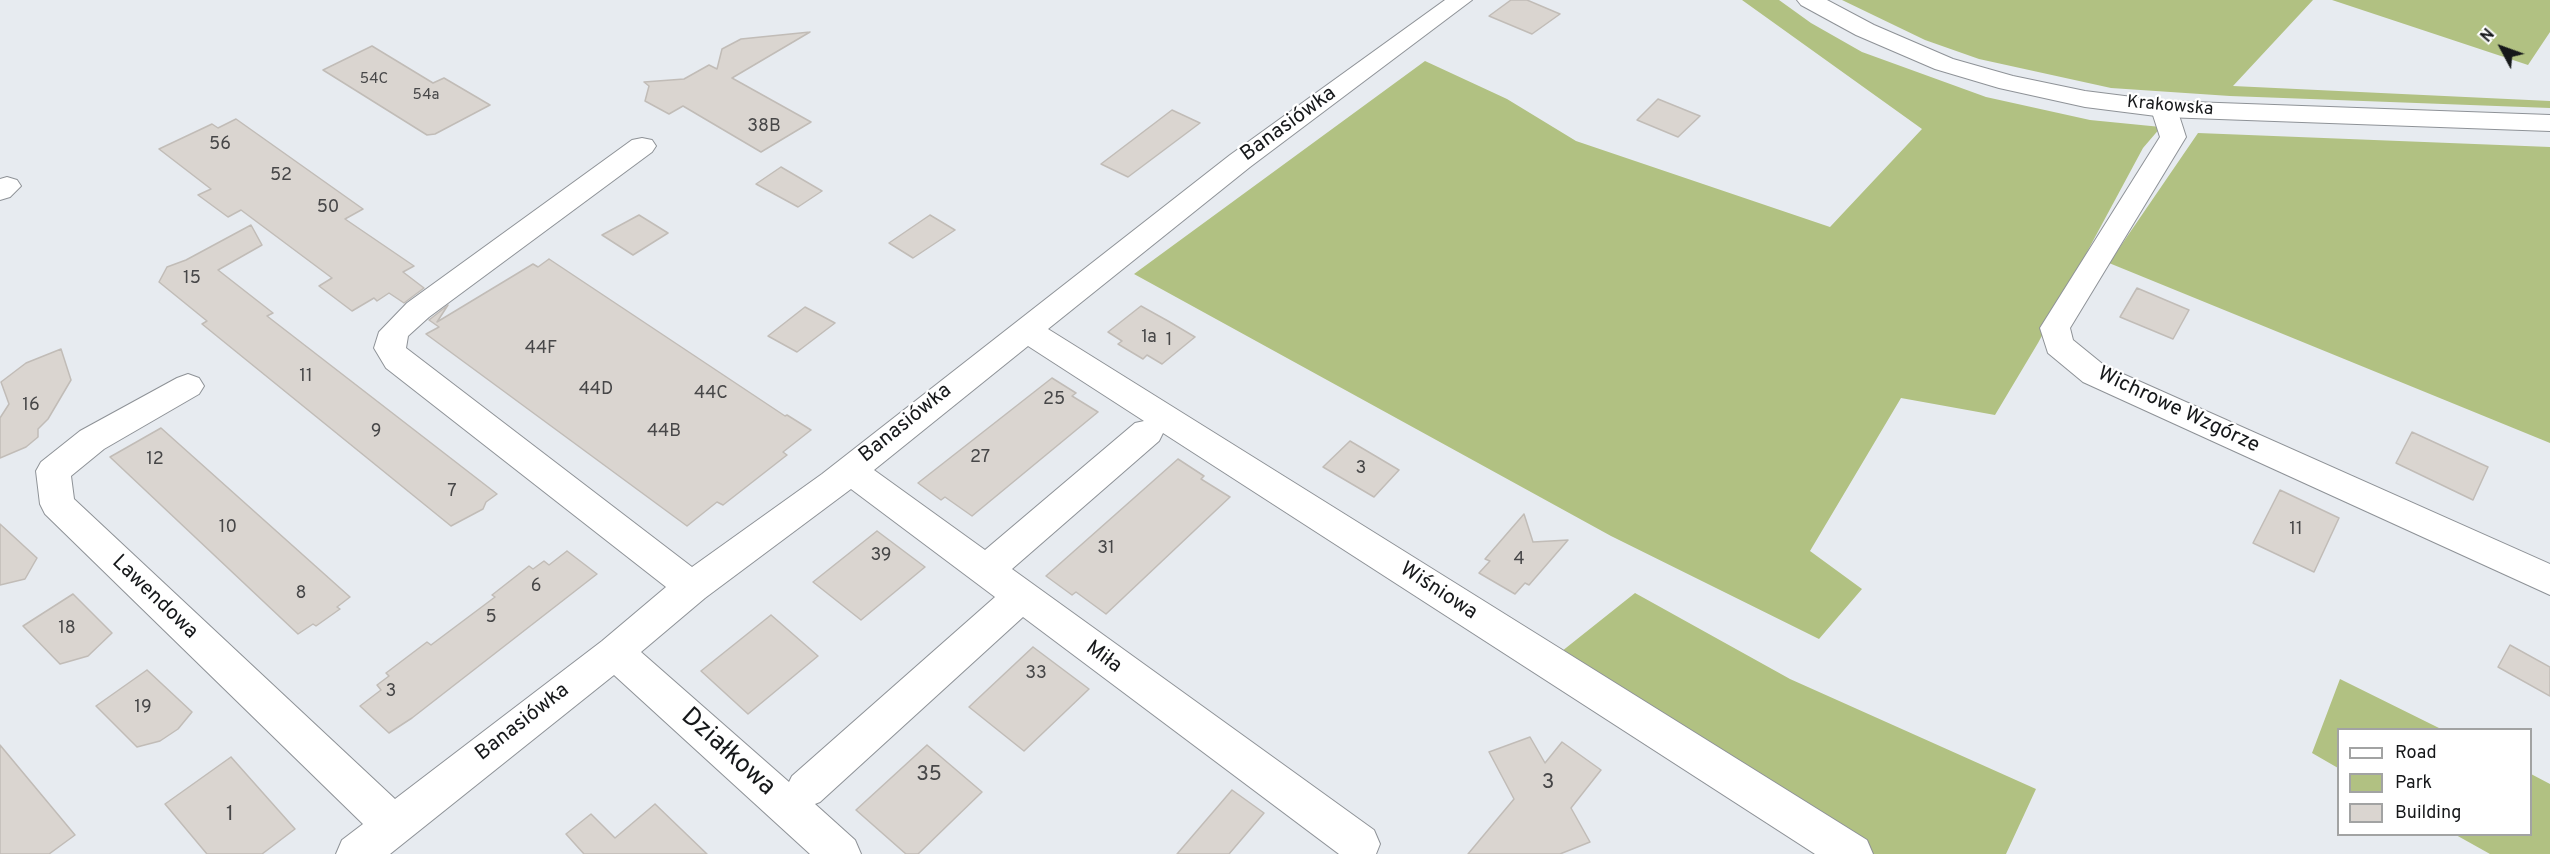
<!DOCTYPE html>
<meta charset="utf-8">
<style>
body{margin:0}
#map{position:relative;width:2550px;height:854px;overflow:hidden;background:#e7ebf0;font-family:Overpass,sans-serif}
canvas{display:block}
.legend{position:absolute;left:2337px;top:728px;width:195px;height:108px;box-sizing:border-box;background:#fff;border:2px solid #a2a3a3;margin:0;padding:8px 10px;list-style:none;font-size:18px;color:#16181a}
.legend li{display:flex;align-items:center;gap:12px;height:30px}
.legend b{width:30px;border:2px solid #a2a3a3}
.north{position:absolute;left:2472px;top:18px;width:60px;height:60px;-webkit-text-stroke:4px #fff;paint-order:stroke;rotate:311deg;font-size:16px;font-weight:700;line-height:24px;text-align:center;color:#16181a}
.north::after{content:'';display:block;margin:auto;width:21px;height:27px;background:#16181a;clip-path:polygon(50% 0,100% 100%,50% 72%,0 100%)}
</style>
<div id="map">
<canvas width="2550" height="854"></canvas>
<ul class="legend">
<li><b style="height:8px;background:#fff"></b>Road</li>
<li><b style="height:16px;background:#b1c182"></b>Park</li>
<li><b style="height:16px;background:#dad5d0"></b>Building</li>
</ul>
<div class="north">N</div>
</div>
<script>
const context = document.querySelector('canvas').getContext('2d');
context.lineJoin = 'round';
function fillPath(path, color) { context.fillStyle = color; context.fill(path, 'evenodd'); }
const poly = rows => new Path2D(rows.map(r => 'M' + r).join(''));
function trace(path, color, width, dash) { context.strokeStyle = color; context.lineWidth = width; context.lineCap = dash ? 'butt' : 'round'; context.setLineDash(dash || []); context.stroke(path); }
function label(font, color, halo, rows, align = 'center') {
  context.font = font + ' Overpass,sans-serif'; context.lineWidth = 4.5; context.setLineDash([]); context.textBaseline = 'middle'; context.strokeStyle = halo; context.fillStyle = color; for (const [text, x, y, turn = 0] of rows) {
    context.save(); context.translate(x, y); context.rotate((+turn || 0) * Math.PI / 180); context.textAlign = isNaN(turn) ? turn : align; if (halo) context.strokeText(text, 0, 0); context.fillText(text, 0, 0); context.restore();
  }
}
const green = poly([
 [1742,0,1779,0,1811,23,1862,52,1986,97,2090,120,2161,127,2143,148,2038,343,1995,415,1901,398,1810,551,1862,589,1819,639,1611,536,1134,274,1425,61,1507,99,1576,141,1830,227,1922,129],
 [1842,0,2313,0,2233,86,2550,101,2550,108,2230,96,2111,88,1979,59,1925,40],
 [2332,0,2550,0,2550,32,2528,65],
 [2198,133,2550,147,2550,443,2109,263],
 [1635,593,1790,679,2036,789,2006,854,1824,854,1537,671],
 [2340,679,2441,729,2338,730,2338,768,2312,753],
 [2531,774,2550,784,2550,854,2490,854,2456,835,2530,834]
]);
const building = poly([
 [1511,0,1527,0,1560,14,1532,34,1489,16,1511,0],
 [810,32,732,78,811,122,761,152,683,106,669,114,645,101,649,86,644,82,684,79,709,65,717,69,722,49,741,39,810,32],
 [372,46,433,83,444,78,490,105,435,134,427,135,323,70,372,46],
 [1658,99,1700,116,1678,137,1637,120,1658,99],
 [1172,110,1200,123,1128,177,1101,164,1172,110],
 [236,119,363,209,345,219,414,266,403,272,424,288,404,303,389,293,377,301,374,298,352,311,319,286,332,278,241,210,228,217,198,195,211,189,159,149,212,124,218,128,236,119],
 [781,167,822,191,798,207,756,184,781,167],
 [639,215,668,233,633,255,602,235,639,215],
 [930,215,955,230,913,258,889,243,930,215],
 [251,225,262,245,218,270,273,313,267,316,497,494,486,502,483,509,451,526,202,324,207,321,159,282,167,267,186,260,251,225],
 [549,259,785,416,787,415,811,430,783,452,787,455,723,505,717,502,687,526,426,334,439,327,429,320,448,305,437,322,533,264,538,267,549,259],
 [2137,288,2189,310,2173,339,2120,317,2137,288],
 [1141,306,1168,321,1195,337,1162,364,1147,355,1143,359,1118,344,1122,341,1108,332,1141,306],
 [805,307,835,323,797,352,768,336,805,307],
 [61,349,71,380,48,419,38,429,38,437,26,447,0,458,0,418,9,404,1,382,26,363,61,349],
 [1052,378,1076,393,1072,396,1098,412,972,516,945,497,941,500,918,483,1052,378],
 [161,428,350,597,337,607,340,609,316,626,313,624,298,634,110,457,161,428],
 [2412,432,2488,467,2473,500,2396,463,2412,432],
 [1350,441,1399,470,1374,497,1323,467,1350,441],
 [1178,459,1204,476,1201,479,1230,497,1106,614,1076,592,1072,595,1046,576,1178,459],
 [2280,490,2339,518,2314,572,2253,543,2280,490],
 [1524,514,1533,542,1568,540,1529,585,1525,583,1515,594,1479,573,1490,561,1485,559,1524,514],
 [0,524,37,558,25,579,0,585,0,524],
 [877,531,925,567,861,620,813,582,877,531],
 [567,551,597,574,412,718,389,733,360,706,381,690,377,685,389,676,386,673,427,642,431,645,495,597,492,595,529,566,533,569,544,561,549,565,567,551],
 [73,594,112,633,88,656,60,664,23,626,73,594],
 [771,615,818,656,748,714,701,671,771,615],
 [2510,645,2550,667,2550,696,2498,667,2510,645],
 [1033,647,1089,689,1024,751,969,707,1033,647],
 [147,670,192,712,178,729,160,741,137,747,96,706,147,670],
 [1530,737,1545,763,1562,742,1601,770,1571,808,1590,842,1560,854,1468,854,1514,799,1489,752,1530,737],
 [0,745,75,835,49,854,0,854,0,745],
 [927,745,982,792,918,854,906,854,856,810,927,745],
 [231,757,295,829,262,854,207,854,165,804,231,757],
 [1232,790,1264,813,1229,854,1177,854,1232,790],
 [655,804,707,854,584,854,566,834,591,814,615,838,655,804]
]);
const minor = poly([
 [1445,0,1472,0,1250,167,1048,329,1867,840,1873,854,1815,854,1163,433,1159,441,1012,569,1374,830,1380,844,1376,854,1339,854,1023,617,820,802,815,804,855,840,861,854,810,854,614,675,390,854,336,854,342,840,363,824,45,514,40,504,36,471,41,462,80,431,177,378,188,374,199,378,204,386,199,394,104,449,71,476,74,499,395,799,602,641,666,587,386,368,374,348,379,332,407,303,632,140,642,138,652,140,656,146,652,152,429,317,408,336,406,348,692,567,822,474,1230,155,1445,0],
 [1028,346,1144,421,1135,423,985,550,874,470,1028,346],
 [851,489,995,597,792,776,789,782,641,652,705,598,851,489],
 [2164,101,2173,103,2177,109,2186,137,2070,328,2073,340,2105,366,2550,564,2550,595,2083,382,2048,353,2040,328,2160,137,2151,109,2155,103,2164,101],
 [7,177,17,180,21,186,10,197,0,200,0,179,7,177]
]);
const secondary = poly([
 [1797,0,1827,0,1874,25,1953,59,2013,76,2085,91,2164,101,2550,115,2550,131,2164,117,2085,107,1999,88,1935,69,1856,35,1801,5,1797,0]
]);
const farNumbernames = [
 ["54C",374,80],
 ["54a",426,96]
];
const farStreetnames = [
 ["Krakowska",2170,107,5]
];
const numberNames = [
 ["38B",764,127],
 ["56",220,145],
 ["52",281,176],
 ["50",328,208],
 ["15",192,279],
 ["1a",1149,338],
 ["1",1169,341],
 ["44F",541,349],
 ["11",306,377],
 ["44D",596,390],
 ["44C",711,394],
 ["25",1054,400],
 ["16",31,406],
 ["9",376,432],
 ["44B",664,432],
 ["27",980,458],
 ["12",155,460],
 ["3",1361,469],
 ["7",452,492],
 ["10",228,528],
 ["11",2296,530],
 ["31",1106,549],
 ["39",881,556],
 ["4",1519,560],
 ["6",536,587],
 ["8",301,594],
 ["5",491,618],
 ["18",67,629],
 ["33",1036,674],
 ["3",391,692],
 ["19",143,708]
];
const streetNames = [
 ["Banasiówka",1289,125,-36],
 ["Wichrowe Wzgórze",2178,411,25],
 ["Banasiówka",906,424,-39],
 ["Wiśniowa",1438,592,33],
 ["Lawendowa",154,598,44],
 ["Miła",1103,658,36],
 ["Banasiówka",523,723,-38]
];
const nearNumbernames = [
 ["35",929,776],
 ["3",1548,784],
 ["1",230,816]
];
const nearStreetnames = [
 ["Działkowa",727,753,42]
];
fillPath(green, '#b1c182');
fillPath(building, '#dad5d0');
trace(building, '#c1bcb7', 1.5);
trace(minor, '#8e9297', 2);
trace(secondary, '#8e9297', 2);
fillPath(minor, '#fff');
fillPath(secondary, '#fff');
label('15px', '#474748', null, farNumbernames);
label('18px', '#16181a', '#fff', farStreetnames);
label('18px', '#474748', null, numberNames);
label('21px', '#16181a', '#fff', streetNames);
label('21px', '#474748', null, nearNumbernames);
label('26px', '#16181a', '#fff', nearStreetnames);
</script>
